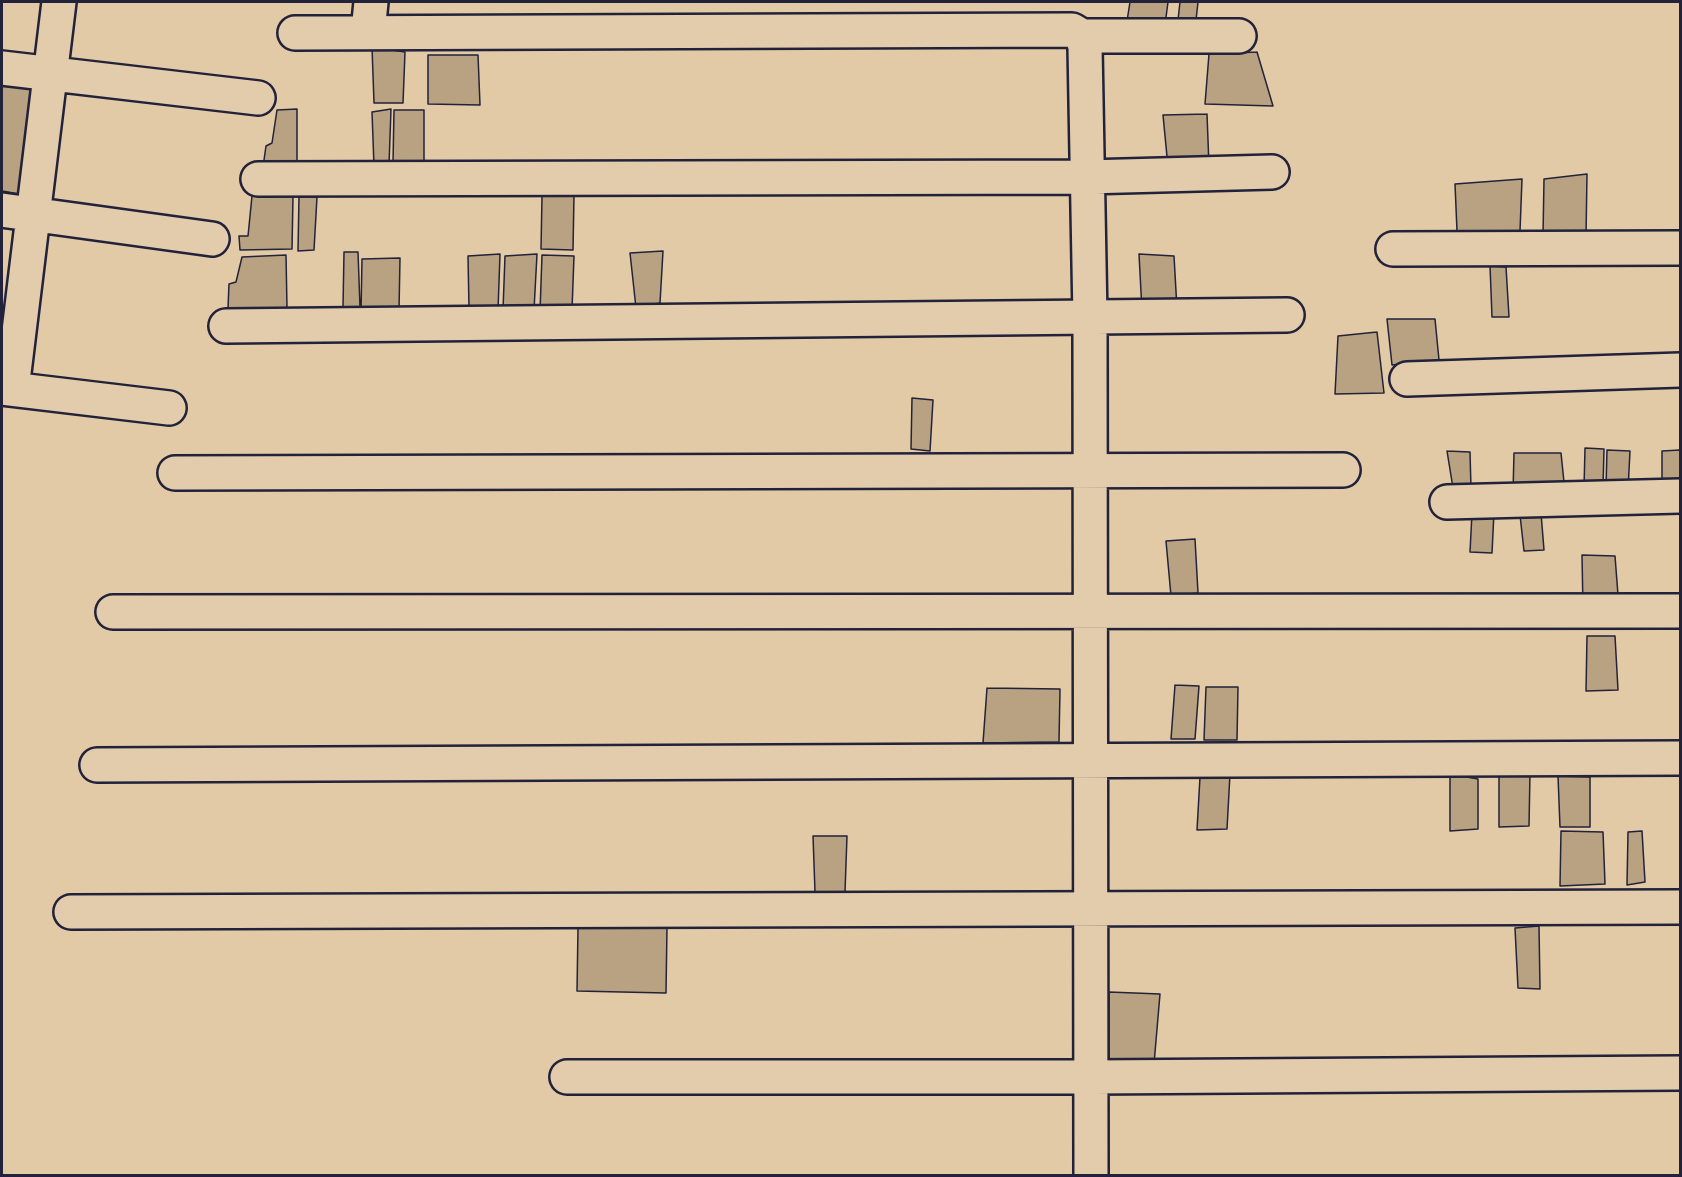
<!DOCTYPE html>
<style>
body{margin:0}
#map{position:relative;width:1682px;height:1177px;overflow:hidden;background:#e2caa7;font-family:"Playpen Sans",sans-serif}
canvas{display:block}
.frame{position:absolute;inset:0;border:3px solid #22223b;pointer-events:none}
</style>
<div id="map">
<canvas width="1682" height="1177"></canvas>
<div class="frame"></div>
</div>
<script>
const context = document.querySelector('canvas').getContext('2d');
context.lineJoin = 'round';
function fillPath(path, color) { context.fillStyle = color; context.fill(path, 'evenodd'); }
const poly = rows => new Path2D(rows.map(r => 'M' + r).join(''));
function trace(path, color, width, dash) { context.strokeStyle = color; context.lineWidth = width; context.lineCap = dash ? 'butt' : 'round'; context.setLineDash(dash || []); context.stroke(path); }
const building = poly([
 [1130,2,1168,2,1165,25,1127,21,1130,2],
 [1180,2,1198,2,1196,20,1178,20,1180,2],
 [372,47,405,52,403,103,374,103,372,47],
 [1257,52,1273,106,1205,104,1209,54,1257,52],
 [428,55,478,55,480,105,428,104,428,55],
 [2,79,37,81,25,195,2,191,2,79],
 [297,109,297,161,270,165,264,160,266,146,272,143,277,110,297,109],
 [391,109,389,165,374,166,372,112,391,109],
 [394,110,424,110,424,167,393,163,394,110],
 [1207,114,1209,166,1168,167,1163,115,1207,114],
 [1587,174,1586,236,1543,236,1544,179,1587,174],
 [1522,179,1520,231,1457,231,1455,184,1522,179],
 [574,195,573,250,541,249,542,196,574,195],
 [252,196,293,196,292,249,240,250,239,236,248,236,252,196],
 [299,197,317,197,314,250,298,251,299,197],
 [663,251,660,303,636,308,630,253,663,251],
 [344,252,358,252,360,307,343,307,344,252],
 [500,254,498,310,469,308,468,256,500,254],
 [537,254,534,310,503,310,505,256,537,254],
 [1139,254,1174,256,1177,309,1142,311,1139,254],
 [286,255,287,308,228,308,229,284,236,282,242,257,286,255],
 [542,255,574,256,572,310,540,312,542,255],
 [400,258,399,311,361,313,362,259,400,258],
 [1490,266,1506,267,1509,317,1492,317,1490,266],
 [1387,319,1435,319,1439,360,1392,365,1387,319],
 [1377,332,1384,393,1335,394,1338,336,1377,332],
 [912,398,933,400,930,451,911,449,912,398],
 [1585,448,1604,449,1603,487,1584,488,1585,448],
 [1607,450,1630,451,1628,490,1606,488,1607,450],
 [1680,450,1680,483,1662,487,1662,451,1680,450],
 [1447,451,1470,452,1471,489,1453,488,1447,451],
 [1514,453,1561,453,1565,492,1513,492,1514,453],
 [1494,512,1492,553,1470,552,1472,513,1494,512],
 [1541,513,1544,550,1524,551,1520,515,1541,513],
 [1195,539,1198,593,1171,596,1166,541,1195,539],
 [1582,555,1615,556,1619,608,1583,609,1582,555],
 [1587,636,1615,636,1618,690,1586,691,1587,636],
 [1175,685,1199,686,1195,739,1171,739,1175,685],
 [1206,687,1238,687,1237,740,1204,740,1206,687],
 [987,688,1060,689,1059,742,983,743,987,688],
 [1499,773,1530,773,1529,826,1499,827,1499,773],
 [1230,774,1227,829,1197,830,1200,777,1230,774],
 [1450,774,1478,779,1478,829,1450,831,1450,774],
 [1558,776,1590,777,1590,827,1560,827,1558,776],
 [1561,831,1603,832,1605,884,1560,886,1561,831],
 [1642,831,1645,882,1627,885,1628,832,1642,831],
 [813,836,847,836,845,892,815,892,813,836],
 [1539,926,1540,989,1518,988,1515,928,1539,926],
 [667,927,666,993,577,991,578,928,667,927],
 [1109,992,1160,994,1154,1064,1109,1062,1109,992]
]);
const street = poly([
 [368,32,371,2],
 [295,33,1072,30,1082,36,1085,47,1090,318,1091,1176],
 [1082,36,1239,36],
 [2,68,258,98],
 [258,179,1086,177,1272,172],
 [2,210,212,239],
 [1393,249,1680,248],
 [226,326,1287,315],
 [1407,379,1680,370],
 [2,388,169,408],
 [12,389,59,2],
 [175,473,1343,470],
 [1447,502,1680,496],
 [113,612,1680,611],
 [97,765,1680,758],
 [71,912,1680,907],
 [567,1077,1093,1077,1680,1073]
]);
fillPath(building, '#b9a281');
trace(building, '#22223b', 1.5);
trace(street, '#22223b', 38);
trace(street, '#e3ccac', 33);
</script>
